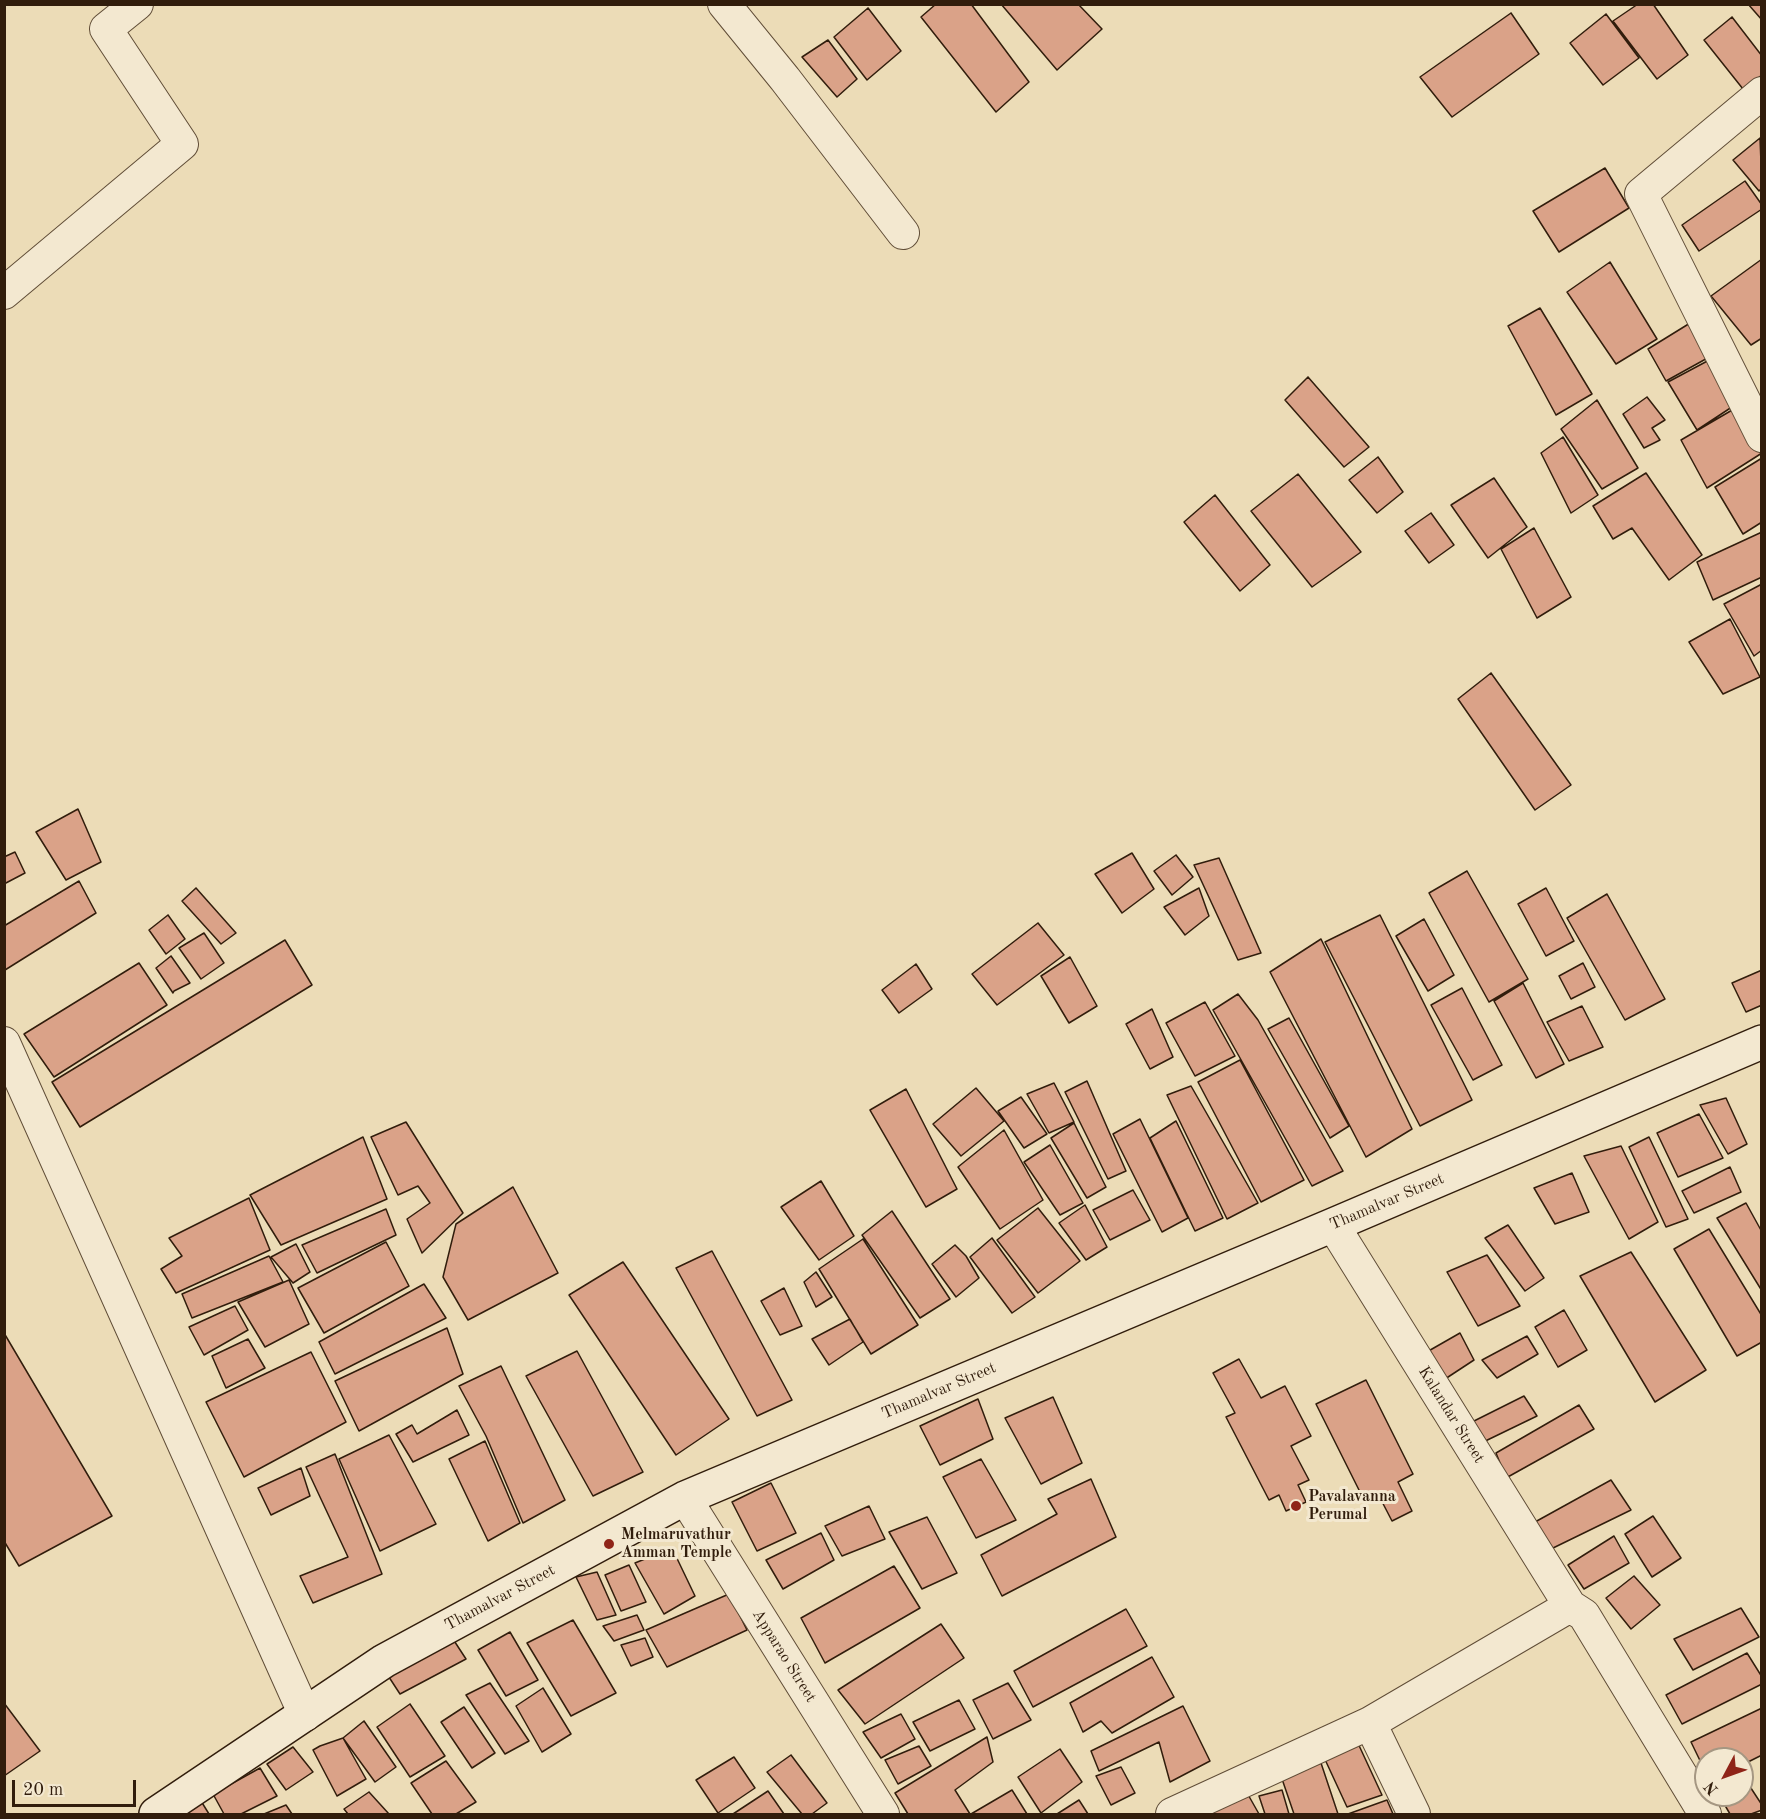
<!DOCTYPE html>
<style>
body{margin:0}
#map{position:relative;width:1766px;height:1819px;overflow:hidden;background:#ecdcb7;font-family:"Old Standard TT",serif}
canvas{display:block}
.frame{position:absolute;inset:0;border:6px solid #311d0c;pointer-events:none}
.north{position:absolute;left:1694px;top:1747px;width:60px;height:60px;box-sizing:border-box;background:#f3e8d0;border:2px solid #a59782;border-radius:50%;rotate:229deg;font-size:16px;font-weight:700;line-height:24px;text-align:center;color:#311d0c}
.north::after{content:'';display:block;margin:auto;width:21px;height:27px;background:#8f2418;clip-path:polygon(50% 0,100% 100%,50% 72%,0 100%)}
.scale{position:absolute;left:12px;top:1780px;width:124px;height:27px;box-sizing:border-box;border:3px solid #311d0c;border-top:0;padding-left:8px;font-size:18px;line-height:21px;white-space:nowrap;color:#311d0c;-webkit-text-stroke:4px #f3e8d0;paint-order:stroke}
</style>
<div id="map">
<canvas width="1766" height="1819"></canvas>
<div class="frame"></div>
<div class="north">N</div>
<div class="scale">20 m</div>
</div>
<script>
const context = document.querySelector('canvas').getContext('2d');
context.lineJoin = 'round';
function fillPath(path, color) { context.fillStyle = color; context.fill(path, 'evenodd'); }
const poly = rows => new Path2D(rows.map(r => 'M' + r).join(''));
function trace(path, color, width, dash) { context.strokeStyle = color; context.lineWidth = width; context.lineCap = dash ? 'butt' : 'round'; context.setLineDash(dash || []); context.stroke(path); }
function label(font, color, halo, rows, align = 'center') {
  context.font = font + ' "Old Standard TT",serif'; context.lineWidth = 6; context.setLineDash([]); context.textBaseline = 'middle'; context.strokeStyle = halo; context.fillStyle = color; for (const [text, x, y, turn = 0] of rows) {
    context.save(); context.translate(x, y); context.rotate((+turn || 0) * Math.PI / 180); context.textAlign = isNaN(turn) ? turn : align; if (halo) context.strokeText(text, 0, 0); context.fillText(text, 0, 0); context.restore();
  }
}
const building = poly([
 [936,4,971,4,1029,82,996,112,921,17,936,4],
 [1001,4,1078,4,1102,29,1057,70,1001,4],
 [1638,4,1653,4,1688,55,1657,79,1613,21,1638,4],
 [1748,4,1762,4,1762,20,1748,4],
 [868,8,901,51,867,80,834,37,868,8],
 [1511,13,1539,54,1452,117,1420,77,1511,13],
 [1606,14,1639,58,1603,85,1570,43,1606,14],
 [1732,17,1762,56,1762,75,1743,89,1704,40,1732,17],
 [828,40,857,79,837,97,802,57,828,40],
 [1760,138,1762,188,1759,191,1733,160,1760,138],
 [1605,168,1629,208,1559,252,1533,211,1605,168],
 [1745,181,1762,205,1762,209,1699,251,1682,225,1745,181],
 [1762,259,1762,338,1751,345,1711,296,1762,259],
 [1610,262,1657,339,1616,364,1567,292,1610,262],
 [1540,308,1592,394,1556,415,1508,326,1540,308],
 [1695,320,1713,355,1666,381,1648,349,1695,320],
 [1713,358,1738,403,1697,430,1668,382,1713,358],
 [1308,377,1369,447,1344,467,1285,400,1308,377],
 [1647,397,1665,420,1652,428,1660,440,1644,448,1623,414,1647,397],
 [1597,400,1638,468,1602,489,1561,429,1597,400],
 [1739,406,1762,453,1707,488,1681,440,1739,406],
 [1563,437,1598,495,1571,513,1541,453,1563,437],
 [1378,457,1403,492,1377,513,1349,480,1378,457],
 [1762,458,1762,522,1743,534,1715,487,1762,458],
 [1646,473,1702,555,1669,580,1632,528,1613,539,1593,506,1646,473],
 [1298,474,1361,552,1312,587,1251,511,1298,474],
 [1494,478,1527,527,1488,558,1451,505,1494,478],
 [1215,495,1270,565,1240,591,1184,522,1215,495],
 [1431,513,1454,545,1429,563,1405,531,1431,513],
 [1534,528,1571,597,1537,618,1501,549,1534,528],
 [1762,532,1762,577,1713,600,1697,562,1762,532],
 [1762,584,1762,650,1754,656,1724,604,1762,584],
 [1730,619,1760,677,1723,694,1689,642,1730,619],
 [1491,673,1571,785,1535,810,1458,699,1491,673],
 [78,809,101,862,66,880,36,832,78,809],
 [15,852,25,873,4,884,4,857,15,852],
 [1132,853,1154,889,1122,913,1095,874,1132,853],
 [1176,855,1193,877,1172,895,1154,871,1176,855],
 [1219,858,1261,953,1238,960,1194,865,1219,858],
 [1467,871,1528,979,1489,1002,1429,893,1467,871],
 [79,881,96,913,5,970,4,926,79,881],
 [196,888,236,933,221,944,182,901,196,888],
 [1199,888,1209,916,1185,935,1164,907,1199,888],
 [1546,888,1574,941,1546,956,1518,904,1546,888],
 [1607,894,1665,999,1625,1020,1567,918,1607,894],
 [168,915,185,939,166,954,149,930,168,915],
 [1380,915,1472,1100,1420,1126,1325,942,1380,915],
 [1424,919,1454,975,1428,991,1396,936,1424,919],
 [1038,923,1064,955,997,1005,972,974,1038,923],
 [204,933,224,963,201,979,179,948,204,933],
 [1321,939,1412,1129,1366,1157,1270,972,1321,939],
 [285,940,312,985,80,1127,52,1082,285,940],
 [171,956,190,983,174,991,173,993,156,968,171,956],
 [1070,957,1097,1006,1069,1023,1041,976,1070,957],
 [139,963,167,1005,54,1077,24,1034,139,963],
 [1583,963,1595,987,1571,999,1559,976,1583,963],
 [916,964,932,989,899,1013,882,990,916,964],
 [1762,970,1762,1005,1746,1012,1732,983,1762,970],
 [1523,983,1564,1064,1536,1078,1494,1001,1523,983],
 [1462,988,1502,1065,1473,1080,1431,1005,1462,988],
 [1238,994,1258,1020,1343,1171,1312,1186,1213,1010,1238,994],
 [1205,1002,1235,1056,1195,1076,1166,1023,1205,1002],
 [1582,1006,1603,1047,1569,1061,1547,1022,1582,1006],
 [1152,1009,1173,1057,1150,1069,1126,1024,1152,1009],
 [1289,1018,1349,1126,1330,1138,1268,1029,1289,1018],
 [1240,1060,1304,1180,1261,1202,1198,1082,1240,1060],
 [1087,1081,1126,1171,1108,1179,1065,1092,1087,1081],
 [1054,1083,1074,1122,1049,1133,1027,1094,1054,1083],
 [1191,1086,1258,1203,1227,1219,1167,1095,1191,1086],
 [976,1088,1004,1121,961,1156,933,1124,976,1088],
 [906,1089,957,1189,926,1207,870,1110,906,1089],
 [1021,1097,1047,1134,1024,1148,998,1111,1021,1097],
 [1726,1098,1747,1144,1728,1154,1700,1105,1726,1098],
 [1699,1114,1723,1158,1678,1177,1657,1133,1699,1114],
 [1140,1119,1188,1218,1162,1232,1113,1134,1140,1119],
 [1176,1121,1223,1218,1195,1231,1150,1138,1176,1121],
 [406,1122,463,1213,422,1253,407,1219,430,1203,418,1186,398,1195,371,1137,406,1122],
 [1074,1123,1106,1187,1087,1198,1051,1138,1074,1123],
 [1004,1130,1043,1200,1000,1229,958,1167,1004,1130],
 [363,1137,387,1199,281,1245,250,1195,363,1137],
 [1649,1137,1688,1219,1666,1227,1629,1147,1649,1137],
 [1050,1145,1083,1203,1060,1215,1024,1162,1050,1145],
 [1621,1146,1658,1222,1629,1239,1584,1156,1621,1146],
 [1730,1167,1741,1192,1694,1213,1682,1191,1730,1167],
 [1572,1173,1589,1212,1555,1224,1534,1188,1572,1173],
 [821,1181,854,1236,819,1260,781,1207,821,1181],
 [513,1187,558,1273,468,1320,443,1277,456,1224,513,1187],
 [1133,1190,1150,1220,1110,1240,1093,1210,1133,1190],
 [249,1198,270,1250,176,1293,161,1269,182,1256,169,1238,249,1198],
 [1746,1203,1762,1232,1762,1291,1717,1218,1746,1203],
 [1085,1205,1107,1247,1086,1260,1059,1223,1085,1205],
 [1038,1208,1080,1261,1038,1293,997,1240,1038,1208],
 [386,1209,396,1235,317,1273,302,1245,386,1209],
 [892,1211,950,1299,920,1318,862,1235,892,1211],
 [1508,1225,1544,1278,1525,1291,1485,1238,1508,1225],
 [1709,1229,1762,1316,1762,1342,1737,1356,1674,1249,1709,1229],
 [992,1238,1035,1297,1012,1313,970,1257,992,1238],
 [863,1239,918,1325,871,1354,819,1269,863,1239],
 [386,1242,409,1286,324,1333,298,1288,386,1242],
 [296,1244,310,1272,293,1283,271,1257,296,1244],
 [955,1245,966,1256,979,1278,956,1297,932,1264,955,1245],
 [712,1251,792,1400,757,1416,676,1268,712,1251],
 [1631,1252,1706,1370,1655,1402,1580,1276,1631,1252],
 [1487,1255,1520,1306,1478,1326,1447,1272,1487,1255],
 [269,1256,283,1282,192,1318,182,1294,269,1256],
 [623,1262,729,1419,676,1455,569,1295,623,1262],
 [816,1272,832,1297,816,1307,804,1282,816,1272],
 [289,1280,309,1324,265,1347,238,1302,289,1280],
 [424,1284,446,1318,335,1374,319,1342,424,1284],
 [784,1288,802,1326,780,1335,761,1301,784,1288],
 [235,1306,248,1330,204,1355,189,1327,235,1306],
 [1564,1310,1587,1350,1558,1367,1535,1327,1564,1310],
 [850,1319,863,1342,829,1365,812,1339,850,1319],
 [447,1328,463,1374,359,1431,335,1381,447,1328],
 [4,1333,112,1516,19,1566,4,1541,4,1333],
 [1460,1333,1474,1360,1442,1381,1425,1353,1460,1333],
 [1527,1336,1538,1354,1497,1378,1482,1360,1527,1336],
 [248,1339,265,1368,226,1388,212,1356,248,1339],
 [577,1351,643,1472,593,1496,526,1376,577,1351],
 [311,1352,346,1422,244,1477,206,1402,311,1352],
 [1239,1359,1261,1398,1285,1386,1311,1436,1291,1446,1309,1480,1298,1485,1306,1502,1286,1511,1279,1495,1269,1500,1226,1417,1235,1413,1213,1373,1239,1359],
 [501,1366,565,1500,523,1523,486,1436,459,1386,501,1366],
 [1366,1380,1413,1474,1398,1482,1412,1511,1392,1521,1377,1492,1363,1498,1316,1404,1366,1380],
 [1524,1396,1537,1416,1475,1446,1462,1427,1524,1396],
 [1053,1397,1082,1463,1041,1484,1005,1418,1053,1397],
 [978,1399,993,1439,940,1465,920,1426,978,1399],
 [1579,1405,1594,1429,1506,1478,1496,1453,1579,1405],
 [457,1410,469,1435,413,1462,396,1434,412,1425,417,1434,457,1410],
 [389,1435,436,1524,380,1551,339,1459,389,1435],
 [485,1441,520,1523,488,1541,449,1459,485,1441],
 [335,1454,382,1574,313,1603,300,1576,348,1557,306,1467,335,1454],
 [981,1459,1016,1520,976,1538,943,1477,981,1459],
 [301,1468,310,1496,271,1515,258,1488,301,1468],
 [1091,1479,1116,1537,1002,1596,981,1555,1057,1514,1048,1499,1091,1479],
 [1611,1480,1631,1510,1551,1549,1535,1522,1611,1480],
 [771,1483,796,1533,757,1551,732,1502,771,1483],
 [869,1506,885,1539,842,1556,825,1526,869,1506],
 [1653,1516,1681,1558,1652,1577,1625,1534,1653,1516],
 [927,1517,957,1573,922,1589,889,1532,927,1517],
 [821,1533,834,1560,783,1589,766,1560,821,1533],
 [1614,1536,1629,1563,1584,1589,1568,1565,1614,1536],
 [672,1548,695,1596,664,1614,635,1563,672,1548],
 [629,1565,646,1602,621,1611,605,1575,629,1565],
 [894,1566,920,1608,825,1663,801,1618,894,1566],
 [597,1572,616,1615,597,1620,576,1577,597,1572],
 [1634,1576,1660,1605,1631,1629,1606,1598,1634,1576],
 [729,1594,747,1630,667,1667,646,1630,729,1594],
 [1741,1608,1759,1637,1693,1670,1674,1639,1741,1608],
 [1126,1609,1147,1646,1033,1707,1014,1671,1126,1609],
 [637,1615,644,1630,614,1641,603,1626,637,1615],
 [573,1620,616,1693,571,1716,527,1643,573,1620],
 [941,1624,964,1658,865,1724,838,1690,941,1624],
 [510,1632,538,1680,506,1696,478,1650,510,1632],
 [451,1636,466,1659,400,1694,385,1671,451,1636],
 [645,1638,653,1657,631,1666,621,1645,645,1638],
 [1747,1653,1762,1677,1762,1684,1682,1724,1666,1695,1747,1653],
 [1152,1657,1174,1697,1112,1733,1101,1721,1083,1732,1070,1703,1152,1657],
 [490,1683,529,1741,505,1754,466,1695,490,1683],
 [1008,1683,1031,1720,993,1739,973,1700,1008,1683],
 [543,1688,571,1734,542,1752,516,1706,543,1688],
 [959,1700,975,1729,930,1751,913,1722,959,1700],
 [4,1703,40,1751,4,1776,4,1703],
 [410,1704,445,1756,410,1777,377,1727,410,1704],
 [1183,1706,1210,1761,1170,1782,1159,1742,1099,1771,1091,1751,1183,1706],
 [464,1707,495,1753,472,1768,441,1722,464,1707],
 [1762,1708,1762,1755,1742,1765,1742,1759,1706,1759,1706,1773,1691,1742,1762,1708],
 [901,1714,915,1739,881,1758,863,1732,901,1714],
 [364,1721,396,1767,375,1782,343,1738,364,1721],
 [987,1737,993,1762,955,1790,970,1814,908,1814,895,1793,987,1737],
 [343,1738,366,1779,337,1796,313,1750,320,1746,343,1738],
 [1356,1739,1382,1795,1347,1807,1322,1753,1356,1739],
 [919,1746,931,1766,898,1784,885,1760,919,1746],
 [293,1747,313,1772,286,1790,267,1764,293,1747],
 [1060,1749,1082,1782,1041,1813,1018,1777,1060,1749],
 [791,1755,827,1803,812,1814,802,1814,767,1772,791,1755],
 [734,1757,755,1788,718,1813,696,1780,734,1757],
 [446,1761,476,1802,456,1814,432,1814,411,1783,446,1761],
 [1321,1763,1338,1814,1294,1814,1281,1776,1321,1763],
 [1121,1767,1135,1793,1111,1805,1096,1776,1121,1767],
 [260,1768,277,1796,241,1814,224,1814,213,1794,260,1768],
 [1745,1779,1762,1805,1762,1810,1751,1814,1730,1814,1719,1795,1742,1795,1742,1780,1745,1779],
 [1012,1790,1027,1814,971,1814,1012,1790],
 [1282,1790,1289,1814,1265,1814,1259,1796,1282,1790],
 [768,1791,784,1814,733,1814,768,1791],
 [1246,1791,1259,1814,1209,1814,1246,1791],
 [369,1792,389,1814,348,1814,344,1809,369,1792],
 [1079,1800,1088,1814,1057,1814,1079,1800],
 [1387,1800,1393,1814,1348,1814,1387,1800],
 [201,1801,209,1814,173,1814,201,1801],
 [286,1805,292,1814,264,1814,286,1805]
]);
const street = poly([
 [724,4,785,79,903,233],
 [1762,93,1641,194,1762,436],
 [4,293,182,144,106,29,137,4],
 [4,1043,305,1715],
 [1333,1225,1570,1606],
 [685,1498,883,1814],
 [1370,1723,1414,1814],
 [1172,1814,1370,1723,1570,1606,1584,1615,1705,1814]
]);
const secondary = poly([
 [156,1814,384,1661,685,1498,1333,1225,1762,1042]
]);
const markers = [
 [1296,1506,6,"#8f2418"],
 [609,1544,6,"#8f2418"]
];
const streetNames = [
 ["Thamalvar Street",1387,1202,-23],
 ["Thamalvar Street",939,1391,-23],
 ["Kalandar Street",1451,1415,58],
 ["Thamalvar Street",500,1598,-28],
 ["Apparao Street",784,1656,58]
];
const poiNames = [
 ["Pavalavanna",1308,1497],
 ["Perumal",1308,1515],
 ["Melmaruvathur",621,1535],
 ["Amman Temple",621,1553]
];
fillPath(building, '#daa288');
trace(building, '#311d0c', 1.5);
trace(street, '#604d37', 34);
trace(secondary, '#311d0c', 36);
trace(street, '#f3e8d0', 32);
trace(secondary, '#f3e8d0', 33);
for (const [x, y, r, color] of markers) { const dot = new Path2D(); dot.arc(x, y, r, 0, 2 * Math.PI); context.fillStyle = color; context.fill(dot); trace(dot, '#f3e8d0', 2); }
label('16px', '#311d0c', '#f3e8d0', streetNames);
label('bold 16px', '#311d0c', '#f3e8d0', poiNames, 'left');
</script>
